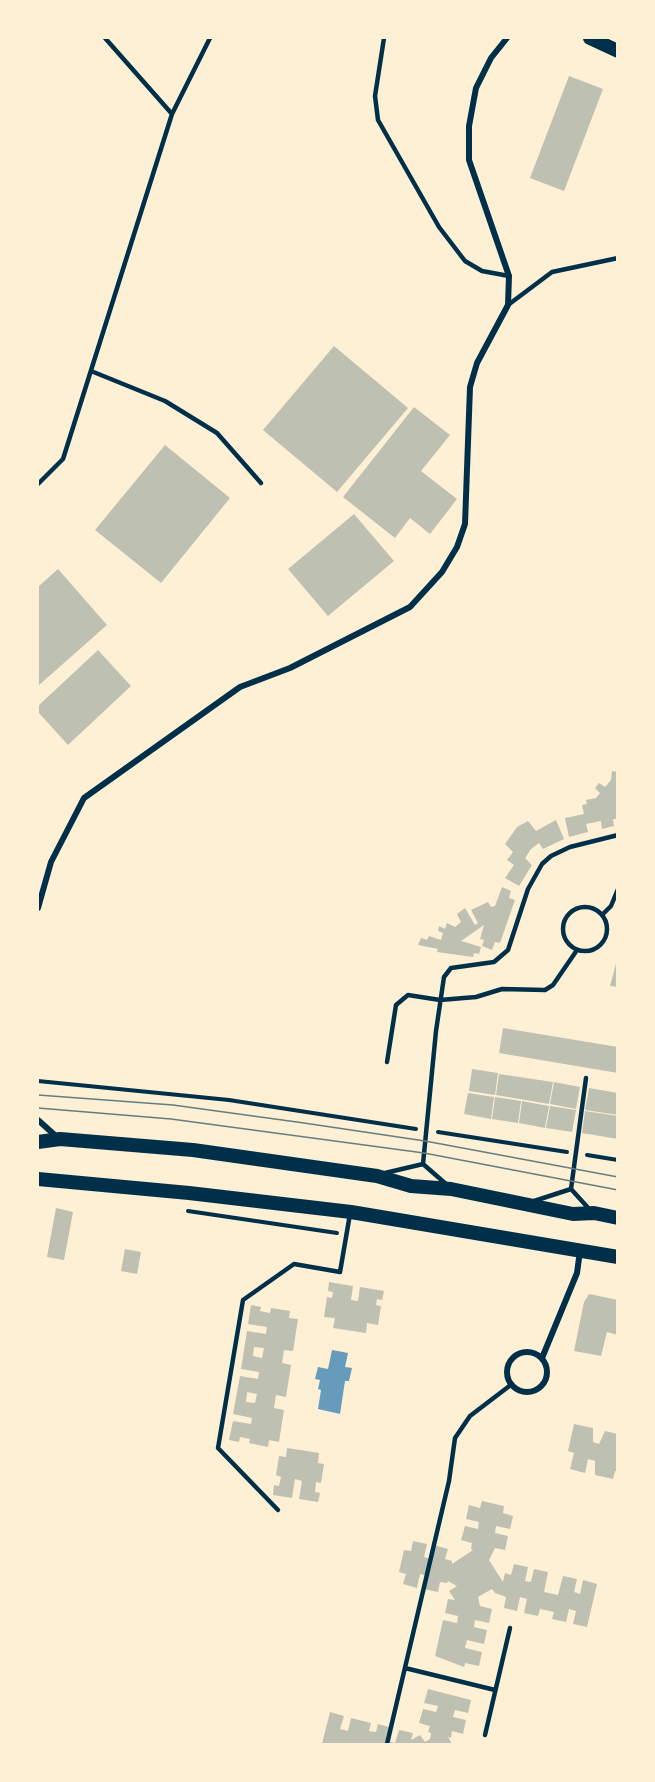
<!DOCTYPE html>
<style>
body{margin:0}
#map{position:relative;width:655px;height:1782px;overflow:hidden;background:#fdf0d5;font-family:Bitter,serif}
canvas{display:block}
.frame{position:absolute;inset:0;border:39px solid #fdf0d5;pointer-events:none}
</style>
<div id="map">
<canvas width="655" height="1782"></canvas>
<div class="frame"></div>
</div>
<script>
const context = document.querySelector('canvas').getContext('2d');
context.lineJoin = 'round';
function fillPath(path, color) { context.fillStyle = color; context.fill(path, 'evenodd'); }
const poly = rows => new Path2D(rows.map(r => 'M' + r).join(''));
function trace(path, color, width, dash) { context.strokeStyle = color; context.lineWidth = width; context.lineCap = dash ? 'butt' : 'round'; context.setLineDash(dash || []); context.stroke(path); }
const water = poly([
 [332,1350,348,1353,345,1367,352,1368,349,1381,345,1381,340,1414,318,1409,321,1390,318,1389,320,1380,315,1379,318,1367,328,1369]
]);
const building = poly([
 [569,76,603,89,564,191,530,178],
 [334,346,408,408,337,492,263,430],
 [414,407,450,435,421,471,457,499,430,534,410,518,395,538,343,497],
 [165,445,230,498,161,583,95,530],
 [354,514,394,561,328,616,288,569],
 [58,569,107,625,38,686,38,587],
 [98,650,131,686,68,745,38,712,38,706],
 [612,771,618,772,618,819,613,819,614,826,602,829,601,821,586,824,588,832,569,837,565,818,584,814,582,805,587,804,586,800,596,798,600,793,595,788,599,783,605,787,611,780],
 [556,820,564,839,543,849,539,843,531,849,525,858,532,865,519,886,505,878,514,865,507,860,513,852,505,844,517,827,528,821,536,831],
 [502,887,511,891,509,898,515,900,500,943,495,942,492,950,482,946,484,940,480,939,484,925,461,941,481,947,479,954,474,953,473,957,437,952,438,949,418,945,421,938,427,940,429,936,441,940,443,933,438,931,439,926,445,929,447,923,455,927,461,922,457,914,465,908,475,925,478,923,471,910,488,902,491,907,495,906],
 [618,956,618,987,610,986],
 [503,1028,618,1047,618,1073,499,1053],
 [472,1069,498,1073,495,1095,469,1091],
 [499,1074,553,1082,549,1104,496,1095],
 [554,1082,580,1087,576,1109,550,1104],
 [589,1088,618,1093,618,1115,585,1110],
 [468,1093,494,1097,491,1119,464,1114],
 [495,1097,521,1101,518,1123,492,1119],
 [522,1101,549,1106,545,1128,519,1123],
 [550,1106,576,1110,572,1132,546,1128],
 [585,1111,618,1116,618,1139,582,1133],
 [56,1208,73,1212,64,1260,47,1257],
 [125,1249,141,1252,137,1274,121,1271],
 [329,1282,353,1286,351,1300,358,1301,360,1287,384,1291,382,1300,377,1299,376,1305,381,1306,378,1325,367,1323,366,1333,333,1328,335,1318,324,1317,327,1297,332,1298,333,1292,328,1291],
 [589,1294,618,1300,618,1335,607,1332,601,1356,574,1351,584,1302],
 [251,1305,261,1307,260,1311,270,1313,271,1308,290,1311,289,1318,298,1319,293,1351,284,1350,282,1363,291,1365,286,1397,276,1395,274,1408,284,1410,279,1442,269,1440,268,1447,249,1443,250,1439,240,1437,239,1442,229,1440,233,1421,251,1424,252,1418,233,1414,240,1376,258,1379,259,1372,241,1369,247,1331,266,1334,267,1327,248,1324],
 [254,1347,264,1348,262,1358,253,1356],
 [247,1392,257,1394,255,1403,246,1402],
 [574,1424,593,1428,593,1442,599,1444,605,1431,618,1434,618,1472,615,1471,613,1479,595,1475,595,1461,588,1459,585,1473,570,1469,574,1453,568,1451],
 [287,1448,319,1453,318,1463,324,1464,321,1483,316,1482,315,1492,320,1493,318,1502,299,1499,302,1481,295,1479,292,1498,273,1495,274,1485,279,1486,281,1477,276,1475,279,1456,286,1457],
 [482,1501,504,1506,503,1513,513,1516,510,1529,496,1526,495,1533,508,1536,505,1550,495,1548,489,1560,503,1582,505,1573,511,1575,514,1564,528,1567,525,1581,531,1582,534,1569,548,1572,544,1592,558,1595,563,1576,577,1579,574,1592,580,1594,583,1580,597,1584,587,1627,573,1624,576,1611,569,1609,566,1622,552,1619,554,1612,540,1609,538,1616,524,1613,527,1599,520,1597,517,1611,504,1608,506,1597,495,1593,492,1589,478,1597,480,1606,492,1609,489,1623,475,1620,474,1627,487,1630,484,1644,467,1640,465,1648,482,1652,479,1666,465,1663,464,1667,435,1656,443,1620,457,1623,458,1616,445,1613,448,1599,455,1600,449,1591,457,1586,448,1581,447,1583,440,1582,438,1592,424,1589,427,1576,420,1574,417,1588,403,1584,406,1574,399,1572,404,1550,411,1551,413,1541,427,1544,424,1557,431,1559,434,1545,448,1549,445,1559,452,1561,452,1564,473,1550,471,1549,472,1543,461,1540,465,1526,478,1529,479,1522,466,1519,469,1505,480,1508],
 [428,1689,471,1700,468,1713,455,1710,453,1717,466,1720,463,1734,452,1731,451,1738,448,1737,452,1744,322,1744,330,1712,344,1716,340,1729,348,1731,351,1718,371,1723,369,1731,376,1732,378,1724,392,1728,388,1741,395,1743,399,1730,413,1733,411,1740,420,1735,425,1742,430,1739,431,1733,428,1732,430,1726,419,1723,423,1709,436,1712,438,1706,424,1703]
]);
const path = poly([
 [38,1081,229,1100,416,1129],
 [438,1132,567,1152],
 [587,1155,618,1160],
 [188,1211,337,1233]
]);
const service = poly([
 [105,38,172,114],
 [384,38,375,96,378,120,439,227,465,261,482,271,509,276],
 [508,305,552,272,618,258],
 [91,371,165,401,217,433,261,483],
 [38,484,63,459,172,114,210,38],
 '563 929a22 22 0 1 1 44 0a22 22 0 1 1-44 0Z',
 [602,915,611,906,618,889],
 [387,1062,396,1005,408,995,440,1000,476,997,502,989,545,990,553,985,577,950],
 [423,1164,436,1031,444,977,451,968,494,962,508,950,528,889,542,864,551,856,570,847,618,835],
 [423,1164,446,1184],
 [385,1173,423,1164],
 [571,1189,586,1078],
 [571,1189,591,1211],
 [531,1202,571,1189],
 [278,1510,218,1448,243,1300,294,1264,340,1272,350,1214],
 [405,1668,495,1690],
 [485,1735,510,1628],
 [387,1744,449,1481,455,1438,470,1416,512,1384]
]);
const minor = poly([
 [38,908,51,862,84,798,240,687,290,668,410,607,442,572,457,547,465,524,470,387,477,363,508,305,509,276,469,160,469,126,476,88,491,58,507,38],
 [38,1120,57,1137],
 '507 1372a20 20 0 1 1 40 0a20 20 0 1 1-40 0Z',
 [542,1358,577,1273,580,1251]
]);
const primary = poly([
 [590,38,618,51],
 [38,1142,60,1139,193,1150,377,1176,411,1186,451,1189,573,1214,594,1213,618,1218],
 [38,1179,189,1193,351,1212,618,1257]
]);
const tram = poly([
 [38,1095,173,1105,304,1123,425,1141,618,1177],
 [38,1108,171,1119,424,1153,618,1190]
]);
fillPath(water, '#669bbc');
fillPath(building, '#bec0b2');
trace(path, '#003049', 4);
trace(service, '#003049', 4.5);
trace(minor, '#003049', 6);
trace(primary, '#003049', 14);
trace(tram, '#657d81', 1.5);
</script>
